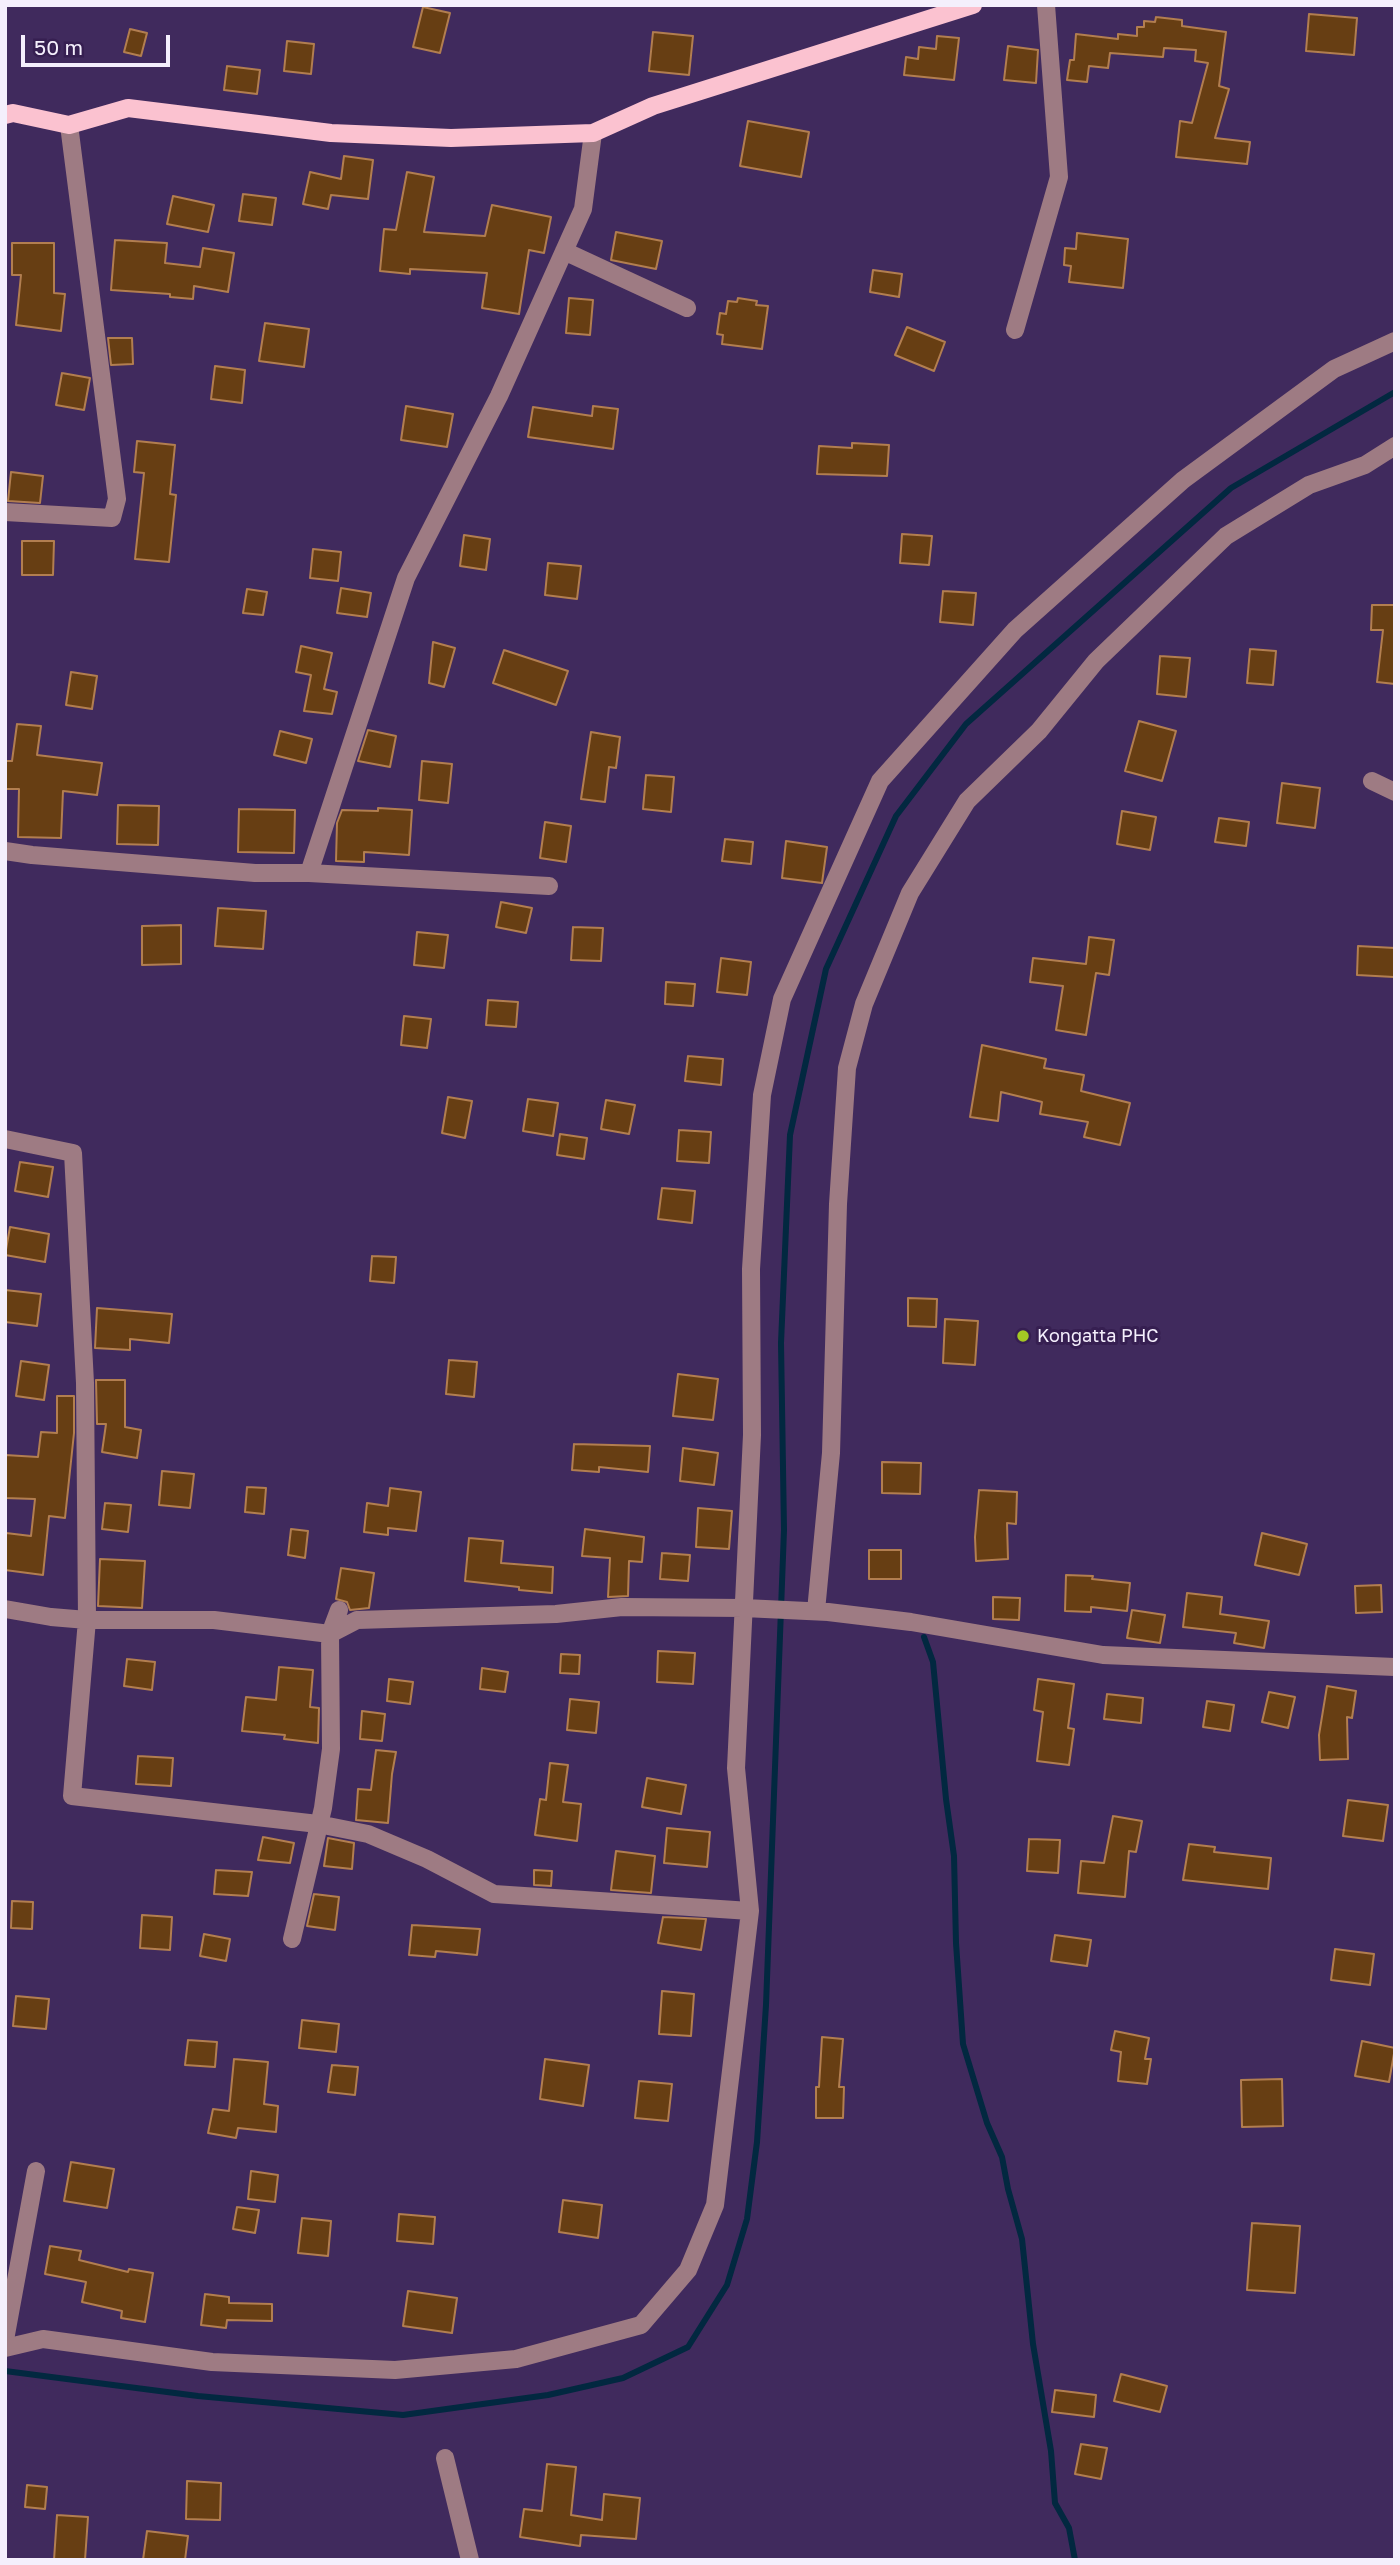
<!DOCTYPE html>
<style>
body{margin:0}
#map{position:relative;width:1400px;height:2565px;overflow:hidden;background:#402a5d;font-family:"Golos Text",sans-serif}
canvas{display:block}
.frame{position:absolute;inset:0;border:7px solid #f4effc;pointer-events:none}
.scale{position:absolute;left:21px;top:35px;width:149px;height:32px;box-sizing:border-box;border:4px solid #f4effc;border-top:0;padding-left:9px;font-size:21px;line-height:24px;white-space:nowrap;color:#f4effc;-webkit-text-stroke:5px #361f51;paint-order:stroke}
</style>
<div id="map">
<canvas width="1400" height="2565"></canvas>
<div class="frame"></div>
<div class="scale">50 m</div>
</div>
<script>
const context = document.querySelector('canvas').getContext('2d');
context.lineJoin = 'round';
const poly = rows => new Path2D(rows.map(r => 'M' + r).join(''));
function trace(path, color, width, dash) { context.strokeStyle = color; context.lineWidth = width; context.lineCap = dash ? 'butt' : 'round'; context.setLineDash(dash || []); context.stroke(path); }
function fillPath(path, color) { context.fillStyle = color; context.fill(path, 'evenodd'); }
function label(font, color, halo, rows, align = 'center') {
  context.font = font + ' "Golos Text",sans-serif'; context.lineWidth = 6; context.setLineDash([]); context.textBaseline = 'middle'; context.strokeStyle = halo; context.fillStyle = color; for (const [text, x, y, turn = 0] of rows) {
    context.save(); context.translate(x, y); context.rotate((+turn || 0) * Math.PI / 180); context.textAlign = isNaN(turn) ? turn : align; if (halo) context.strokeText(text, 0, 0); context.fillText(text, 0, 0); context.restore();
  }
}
const stream = poly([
 [924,1637,933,1662,946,1799,954,1856,956,1943,963,2044,987,2123,1002,2157,1008,2189,1022,2239,1033,2344,1051,2451,1055,2503,1069,2528,1075,2560],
 [5,2371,198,2396,403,2415,548,2395,623,2378,688,2347,727,2285,747,2219,757,2142,766,2005,784,1530,781,1343,790,1135,826,969,896,816,966,724,1231,488,1395,392]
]);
const building = poly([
 [423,7,450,13,440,53,413,47,423,7],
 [1309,14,1357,18,1354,55,1306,51,1309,14],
 [1156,17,1182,20,1182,26,1226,32,1219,86,1229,89,1215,138,1250,142,1247,164,1176,157,1180,121,1192,123,1208,63,1195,61,1196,50,1164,48,1163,57,1110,53,1108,68,1089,66,1087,82,1067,80,1070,60,1074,60,1076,34,1118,39,1118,34,1137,36,1137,27,1144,27,1144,21,1155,22,1156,17],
 [130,29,147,33,141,56,124,52,130,29],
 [653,32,693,36,689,75,649,71,653,32],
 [937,36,959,38,954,80,904,75,906,57,918,59,919,47,936,49,937,36],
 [287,41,314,44,311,74,284,71,287,41],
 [1008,46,1038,50,1036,83,1004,80,1008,46],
 [227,66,260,70,257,94,224,90,227,66],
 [748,121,809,132,801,177,740,166,748,121],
 [344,156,373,160,368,199,331,195,328,209,303,204,310,172,341,179,344,156],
 [407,172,434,177,424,232,485,236,492,205,551,217,544,253,529,250,519,314,482,308,487,273,410,269,410,274,380,271,384,229,396,230,407,172],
 [243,194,276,198,272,225,239,221,243,194],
 [173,196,214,205,208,232,167,224,173,196],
 [616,232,662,241,656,269,611,260,616,232],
 [1077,233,1128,239,1123,288,1069,282,1071,266,1064,265,1065,248,1076,249,1077,233],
 [115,240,167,243,165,263,200,267,203,248,234,253,228,292,194,286,193,299,170,297,170,294,111,290,115,240],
 [12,243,54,243,54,293,65,294,61,331,16,325,21,275,12,275,12,243],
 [873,270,902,274,899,297,870,292,873,270],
 [569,298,593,300,590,335,566,333,569,298],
 [738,298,757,301,756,305,768,306,762,349,722,344,723,335,717,334,720,313,726,314,728,301,737,302,738,298],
 [265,323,309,329,304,367,259,361,265,323],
 [907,327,945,342,934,371,895,355,907,327],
 [108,338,132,338,133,364,111,365,108,338],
 [215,366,245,370,242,403,211,399,215,366],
 [62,373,90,378,84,410,56,405,62,373],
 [406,406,453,414,447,447,401,440,406,406],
 [593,406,618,409,613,449,528,437,533,407,592,416,593,406],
 [137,441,175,445,170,494,176,495,169,562,135,559,144,473,134,472,137,441],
 [852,443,889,445,887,476,817,474,819,446,852,448,852,443],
 [11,472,43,476,40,503,8,501,11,472],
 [902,534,932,536,929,565,900,563,902,534],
 [464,535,490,539,486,570,460,566,464,535],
 [22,541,54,541,53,575,22,575,22,541],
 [313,549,341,552,338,581,310,578,313,549],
 [548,563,581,566,577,599,545,595,548,563],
 [341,588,371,593,367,617,337,613,341,588],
 [247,589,267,592,263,615,243,613,247,589],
 [943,591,976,593,973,625,940,622,943,591],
 [1372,605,1395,605,1395,684,1377,682,1383,630,1371,630,1372,605],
 [433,642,455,648,444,687,429,683,433,642],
 [301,646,332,653,324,689,337,692,332,714,304,711,311,675,296,672,301,646],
 [1250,649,1276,651,1273,685,1247,683,1250,649],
 [504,650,568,671,556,705,493,683,504,650],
 [1160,656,1190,658,1186,697,1157,694,1160,656],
 [71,672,97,676,92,709,66,705,71,672],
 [1139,721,1176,731,1162,781,1125,771,1139,721],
 [17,724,41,726,37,755,102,763,97,795,63,791,61,838,18,837,19,789,5,789,5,761,12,761,17,724],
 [368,730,396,736,390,767,358,761,368,730],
 [280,731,312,739,306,763,274,755,280,731],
 [591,732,620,737,616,768,609,767,605,802,581,799,591,732],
 [422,761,452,764,448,803,419,800,422,761],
 [646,775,674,777,671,812,643,809,646,775],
 [1282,783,1320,788,1315,828,1277,823,1282,783],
 [118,805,159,806,158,845,117,844,118,805],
 [378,808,412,810,409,855,364,852,364,862,336,861,337,823,342,810,378,811,378,808],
 [239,809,295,810,294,853,238,852,239,809],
 [1122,811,1156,817,1150,850,1117,844,1122,811],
 [1219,818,1249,822,1246,846,1215,842,1219,818],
 [545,822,571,826,566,862,540,858,545,822],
 [725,839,753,842,751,864,722,861,725,839],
 [786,841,827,847,822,883,782,878,786,841],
 [501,902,532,908,526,933,496,927,501,902],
 [218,908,266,911,263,949,215,946,218,908],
 [181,925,181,964,142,965,142,926,181,925],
 [573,927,603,928,601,961,571,960,573,927],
 [417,932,448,935,444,968,414,965,417,932],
 [1089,937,1114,940,1109,975,1096,973,1086,1035,1056,1030,1063,986,1030,982,1033,958,1086,964,1089,937],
 [1358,946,1395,948,1394,977,1357,975,1358,946],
 [721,958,751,962,747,995,717,992,721,958],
 [666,982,695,984,693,1006,665,1004,666,982],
 [488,1000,518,1002,516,1027,486,1025,488,1000],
 [404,1016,431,1019,427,1048,401,1045,404,1016],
 [982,1045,1046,1059,1044,1068,1084,1075,1081,1091,1130,1103,1120,1145,1084,1137,1088,1122,1040,1114,1042,1102,1001,1092,998,1121,970,1117,982,1045],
 [688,1056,723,1059,721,1085,685,1081,688,1056],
 [448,1097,472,1101,465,1138,442,1133,448,1097],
 [528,1099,558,1103,553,1136,523,1131,528,1099],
 [606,1100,635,1105,629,1134,601,1129,606,1100],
 [679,1130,711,1132,709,1163,677,1161,679,1130],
 [560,1134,587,1138,584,1159,557,1155,560,1134],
 [20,1162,53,1167,48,1197,15,1191,20,1162],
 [662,1188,695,1191,692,1223,658,1219,662,1188],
 [10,1227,49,1234,45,1262,5,1255,10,1227],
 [372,1256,396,1257,394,1283,370,1281,372,1256],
 [5,1290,41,1294,37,1326,5,1322,5,1290],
 [908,1298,937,1299,936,1327,908,1326,908,1298],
 [97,1308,172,1314,169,1343,130,1339,130,1350,95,1348,97,1308],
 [945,1319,978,1321,975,1365,943,1363,945,1319],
 [449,1360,477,1362,474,1397,446,1394,449,1360],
 [21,1361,49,1365,44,1400,16,1396,21,1361],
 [678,1374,718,1379,713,1420,673,1416,678,1374],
 [96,1380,125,1380,125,1427,141,1430,137,1458,102,1452,106,1424,97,1424,96,1380],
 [57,1396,74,1396,74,1433,65,1518,49,1516,43,1575,5,1570,6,1533,31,1536,35,1499,5,1498,5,1455,38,1457,41,1432,57,1433,57,1396],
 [574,1444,650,1446,648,1472,599,1467,599,1472,572,1470,574,1444],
 [683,1448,718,1453,714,1485,680,1481,683,1448],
 [882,1462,921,1463,920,1494,882,1493,882,1462],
 [162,1471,194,1474,190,1508,159,1505,162,1471],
 [247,1487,266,1488,264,1514,245,1512,247,1487],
 [390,1488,421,1492,416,1531,388,1528,388,1535,364,1532,367,1503,388,1506,390,1488],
 [979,1490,1017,1492,1016,1524,1007,1523,1008,1559,976,1561,975,1537,979,1490],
 [105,1503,131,1505,128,1532,102,1529,105,1503],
 [698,1508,732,1511,729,1549,696,1547,698,1508],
 [291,1529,308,1531,305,1558,288,1555,291,1529],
 [585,1529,644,1537,642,1562,629,1561,628,1596,608,1597,610,1558,582,1556,585,1529],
 [1262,1533,1307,1544,1299,1575,1255,1565,1262,1533],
 [469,1538,503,1541,501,1563,553,1567,552,1593,519,1590,519,1587,465,1581,469,1538],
 [869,1550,901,1550,901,1579,869,1579,869,1550],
 [662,1553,690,1555,688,1581,660,1579,662,1553],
 [100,1559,145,1561,142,1608,98,1606,100,1559],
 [341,1568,374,1573,369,1608,350,1610,347,1602,336,1599,341,1568],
 [1066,1575,1093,1576,1092,1579,1130,1583,1127,1611,1091,1607,1091,1612,1065,1611,1066,1575],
 [1381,1585,1382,1612,1356,1613,1355,1586,1381,1585],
 [1187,1593,1222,1597,1220,1614,1269,1621,1264,1648,1234,1643,1236,1633,1183,1627,1187,1593],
 [993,1597,1020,1598,1019,1620,993,1619,993,1597],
 [1132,1610,1165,1615,1160,1643,1127,1638,1132,1610],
 [658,1651,695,1653,693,1684,657,1682,658,1651],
 [561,1654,580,1655,579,1674,560,1673,561,1654],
 [127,1659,155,1662,152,1690,124,1686,127,1659],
 [279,1667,313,1670,310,1707,319,1708,318,1743,284,1739,285,1735,242,1731,246,1697,276,1700,279,1667],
 [482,1668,508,1672,505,1692,480,1689,482,1668],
 [389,1679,413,1682,410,1704,387,1701,389,1679],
 [1038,1679,1074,1684,1068,1728,1074,1729,1069,1765,1037,1761,1043,1712,1034,1710,1038,1679],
 [1327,1686,1356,1691,1352,1718,1347,1717,1348,1759,1320,1760,1319,1735,1327,1686],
 [1269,1692,1295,1697,1288,1728,1262,1722,1269,1692],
 [1107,1694,1143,1698,1141,1723,1104,1719,1107,1694],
 [570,1699,599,1702,596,1733,567,1730,570,1699],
 [1207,1701,1234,1705,1230,1731,1203,1727,1207,1701],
 [362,1711,385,1714,382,1741,360,1739,362,1711],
 [376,1750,396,1752,392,1774,388,1823,356,1820,358,1789,371,1790,376,1750],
 [138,1756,173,1758,171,1786,136,1784,138,1756],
 [550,1763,568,1765,563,1802,581,1804,577,1841,535,1835,540,1799,546,1800,550,1763],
 [647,1778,686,1785,681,1814,642,1807,647,1778],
 [1348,1800,1388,1805,1383,1841,1343,1836,1348,1800],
 [1113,1816,1142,1821,1136,1852,1129,1851,1125,1897,1078,1893,1081,1861,1104,1863,1113,1816],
 [667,1828,710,1832,707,1867,664,1863,667,1828],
 [263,1837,294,1843,290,1863,258,1860,263,1837],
 [328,1838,354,1843,352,1869,324,1866,328,1838],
 [1029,1839,1060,1840,1058,1873,1027,1871,1029,1839],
 [1189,1844,1215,1847,1214,1852,1271,1858,1268,1889,1183,1880,1189,1844],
 [616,1851,655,1856,651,1893,611,1890,616,1851],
 [216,1870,252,1872,248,1896,214,1894,216,1870],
 [534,1870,552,1871,551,1886,534,1885,534,1870],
 [314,1894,339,1897,335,1930,307,1926,314,1894],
 [12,1901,33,1902,32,1929,11,1928,12,1901],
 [142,1915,172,1917,170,1950,140,1948,142,1915],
 [663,1917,706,1919,701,1950,658,1943,663,1917],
 [412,1925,480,1929,477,1955,436,1951,435,1957,409,1955,412,1925],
 [204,1934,230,1939,226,1961,200,1956,204,1934],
 [1055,1935,1091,1940,1087,1966,1051,1961,1055,1935],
 [1335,1949,1374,1954,1370,1985,1331,1980,1335,1949],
 [662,1991,694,1994,691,2036,659,2034,662,1991],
 [16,1996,49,1999,46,2029,13,2026,16,1996],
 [302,2020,339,2024,336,2052,299,2048,302,2020],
 [1115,2031,1149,2038,1145,2059,1151,2059,1147,2084,1118,2081,1121,2052,1111,2050,1115,2031],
 [822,2037,843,2039,839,2087,844,2087,843,2118,816,2118,816,2087,819,2087,822,2037],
 [188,2040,217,2042,215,2067,185,2065,188,2040],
 [1362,2041,1395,2048,1389,2082,1355,2076,1362,2041],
 [234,2059,268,2062,264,2104,278,2106,276,2132,238,2128,236,2138,208,2133,213,2109,229,2111,234,2059],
 [545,2059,589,2065,583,2106,540,2099,545,2059],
 [332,2065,358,2067,355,2095,328,2092,332,2065],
 [1282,2079,1283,2126,1242,2127,1241,2080,1282,2079],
 [639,2081,672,2084,668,2121,635,2118,639,2081],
 [71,2162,114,2169,107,2208,64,2201,71,2162],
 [251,2171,278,2175,275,2202,248,2199,251,2171],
 [563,2200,602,2205,598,2238,559,2232,563,2200],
 [237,2207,259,2210,255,2233,233,2229,237,2207],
 [399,2214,435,2217,433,2244,397,2241,399,2214],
 [302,2218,331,2221,328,2256,298,2253,302,2218],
 [1252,2223,1300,2226,1295,2293,1247,2290,1252,2223],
 [50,2246,81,2251,79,2260,128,2272,129,2269,153,2273,145,2322,121,2318,122,2311,82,2302,86,2282,45,2274,50,2246],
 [408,2291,457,2298,452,2333,403,2326,408,2291],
 [205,2294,229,2297,229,2303,272,2304,272,2321,227,2320,226,2328,201,2325,205,2294],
 [1121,2374,1167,2386,1160,2412,1114,2401,1121,2374],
 [1055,2390,1096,2395,1094,2417,1052,2412,1055,2390],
 [1081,2444,1107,2448,1101,2479,1075,2474,1081,2444],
 [547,2464,576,2467,571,2515,602,2520,604,2494,640,2498,636,2539,581,2535,580,2546,520,2537,524,2509,542,2511,547,2464],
 [187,2481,221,2483,220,2520,186,2519,187,2481],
 [27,2485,47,2487,45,2509,25,2507,27,2485],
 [57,2515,88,2517,85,2560,54,2560,57,2515],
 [147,2531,188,2536,185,2560,143,2560,147,2531]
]);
const minor = poly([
 [564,251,687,308],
 [1015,330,1059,177,1046,5],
 [5,512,112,518,117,499,69,125],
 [1372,781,1395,792],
 [5,851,32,855,255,873,309,873,549,886],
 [309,873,406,578,499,396,583,209,593,133],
 [5,1139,73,1153,85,1383,87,1620,72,1796,318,1824,368,1834,427,1859,494,1894,750,1911],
 [5,1609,51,1617,87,1620,214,1620,330,1634,357,1620,556,1614,622,1607,744,1608,828,1612,911,1622,1103,1655,1395,1667],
 [816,1611,831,1453,838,1204,847,1068,864,1004,910,893,967,801,1039,731,1096,661,1226,536,1309,485,1365,465,1395,446],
 [292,1939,323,1808,331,1749,330,1634,339,1610],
 [5,2340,36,2171],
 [5,2348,43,2339,212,2362,395,2370,516,2359,641,2325,688,2270,715,2205,750,1911,736,1768,752,1435,751,1269,762,1095,782,999,880,781,1015,630,1183,480,1334,369,1395,341],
 [445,2458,470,2560]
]);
const major = poly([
 [5,115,13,113,69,125,128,108,331,133,451,138,593,133,653,106,973,5]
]);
const markers = [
 [1023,1336,7,"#a4c824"]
];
const poiNames = [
 ["Kongatta PHC",1037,1336]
];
trace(stream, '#022840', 6);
fillPath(building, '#673e13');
trace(building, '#b27e50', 2);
trace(minor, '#9e7b83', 18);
trace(major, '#fbc2d0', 18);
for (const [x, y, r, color] of markers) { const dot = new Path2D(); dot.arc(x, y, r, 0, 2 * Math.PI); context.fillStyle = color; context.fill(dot); trace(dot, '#361f51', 2.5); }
label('18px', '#f4effc', '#361f51', poiNames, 'left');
</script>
